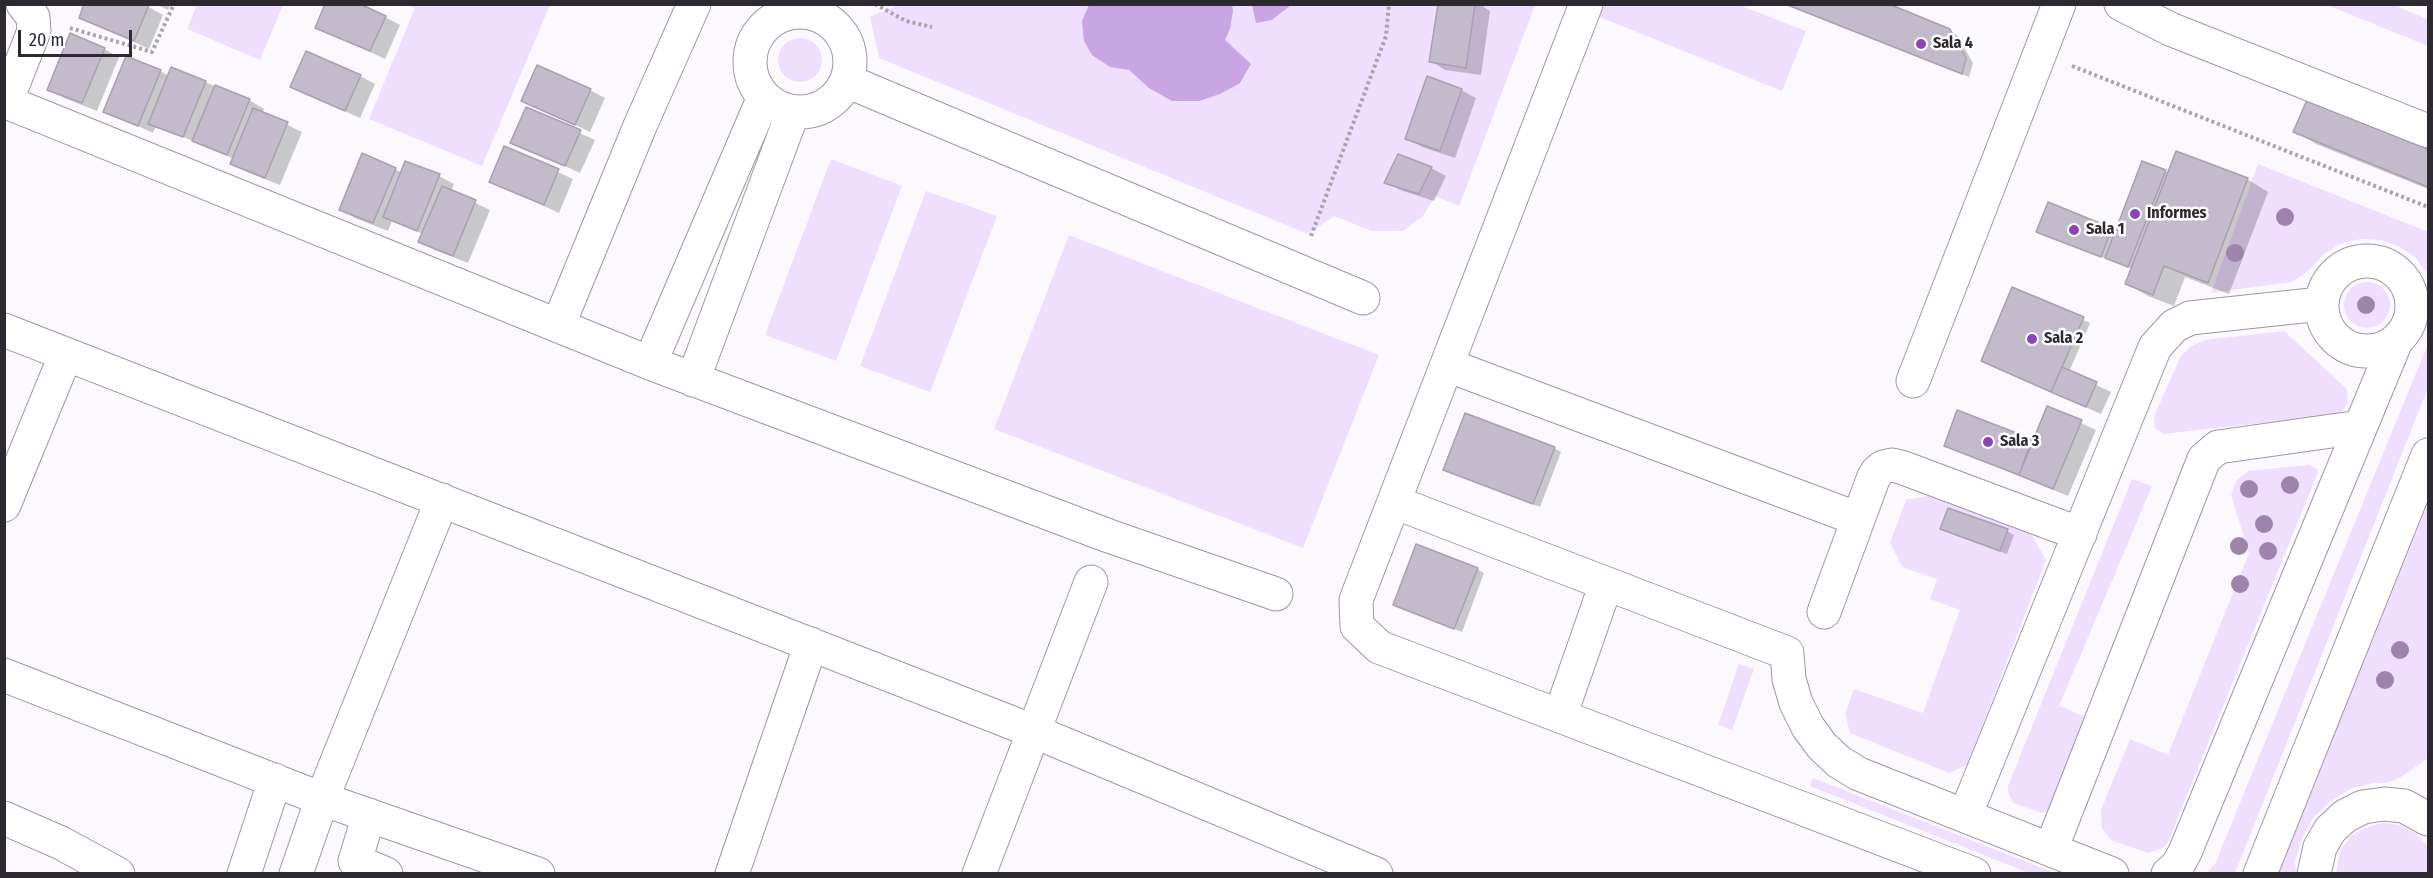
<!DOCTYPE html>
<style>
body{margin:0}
#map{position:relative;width:2433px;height:878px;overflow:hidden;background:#fbf9fd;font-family:"Fira Sans Condensed",sans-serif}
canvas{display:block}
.frame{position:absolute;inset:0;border:6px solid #2d2930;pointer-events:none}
.scale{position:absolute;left:18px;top:30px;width:114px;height:27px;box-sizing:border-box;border:3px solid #2d2930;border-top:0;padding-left:8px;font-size:18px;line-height:21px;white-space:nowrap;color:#2d2930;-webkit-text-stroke:4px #fff;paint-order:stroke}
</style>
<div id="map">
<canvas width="2433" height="878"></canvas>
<div class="frame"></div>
<div class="scale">20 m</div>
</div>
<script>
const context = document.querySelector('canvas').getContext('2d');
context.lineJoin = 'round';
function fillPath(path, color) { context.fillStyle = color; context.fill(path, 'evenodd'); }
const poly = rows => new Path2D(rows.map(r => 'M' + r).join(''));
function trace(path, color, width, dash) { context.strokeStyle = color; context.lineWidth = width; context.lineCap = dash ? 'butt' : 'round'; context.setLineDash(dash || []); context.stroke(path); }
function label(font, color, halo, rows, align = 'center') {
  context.font = font + ' "Fira Sans Condensed",sans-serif'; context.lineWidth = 5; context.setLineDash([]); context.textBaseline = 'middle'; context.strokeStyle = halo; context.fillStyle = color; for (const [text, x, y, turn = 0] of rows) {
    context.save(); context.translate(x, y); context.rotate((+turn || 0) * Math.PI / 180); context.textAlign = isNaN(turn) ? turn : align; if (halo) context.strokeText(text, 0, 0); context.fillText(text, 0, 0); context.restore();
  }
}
const green = poly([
 [901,4,1535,5,1459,206,1435,196,1423,216,1403,231,1372,231,1334,216,1308,234,879,58,870,17],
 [197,5,197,4,283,5,260,60,187,29],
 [408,5,550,5,482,166,369,119,415,8],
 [1600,5,1739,5,1806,31,1782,91,1595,15],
 [2327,5,2393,5,2428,19,2428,46],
 '778 60a22 22 0 1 1 44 0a22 22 0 1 1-44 0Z',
 [831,159,902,186,836,361,765,335],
 [2258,164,2428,232,2428,275,2416,258,2400,247,2381,240,2361,239,2342,243,2325,253,2306,273,2291,282,2211,293],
 [926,191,997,216,930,392,860,366],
 [1069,235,1379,355,1303,548,994,429],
 '2344 305a23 23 0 1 1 46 0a23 23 0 1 1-46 0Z',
 [2284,331,2347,389,2348,403,2340,414,2163,434,2155,428,2154,416,2181,356,2191,346,2205,340],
 [2428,344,2428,388,2235,873,2207,873,2215,864],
 [2309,465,2317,469,2318,472,2168,842,2163,848,2148,853,2111,840,2102,828,2101,810,2130,739,2168,755,2249,553,2231,495,2237,480,2248,471],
 [2132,479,2152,486,2059,706,2091,719,2050,811,2042,813,2013,803,2008,792,2008,786],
 [1933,495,2030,532,2046,560,1967,765,1949,773,1850,733,1845,714,1854,689,1923,713,1960,610,1930,599,1937,579,1902,567,1890,543,1906,500],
 [2428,503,2428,758,2401,777,2387,783,2373,783,2350,789,2330,802,2313,818,2302,839,2295,861,2296,873,2277,874],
 [1739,664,1754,669,1732,730,1718,725],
 [1813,778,2055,873,2029,873,1810,786],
 [2382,823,2400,825,2415,833,2428,846,2428,873,2336,873,2340,851,2350,837,2365,828]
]);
const water = poly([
 [1089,5,1232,5,1233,11,1230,29,1225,40,1251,64,1240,83,1220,94,1199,101,1172,101,1149,88,1129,70,1110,67,1092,55,1084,41,1082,21],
 [1252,5,1252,4,1291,5,1272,20,1256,23]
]);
const shadow = poly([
 [143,4,163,15,149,49,81,17],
 [156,4,170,4,168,10],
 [1440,4,1479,4,1490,11,1481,75,1445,70,1431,61],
 [1785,4,1885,4,1957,35,1973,63,1969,77],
 [385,17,400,25,385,59,317,27],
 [104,49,119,57,97,111,64,98,49,89],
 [160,71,169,76,205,82,249,100,264,109,262,113,302,132,280,185,247,172,232,163,234,159,198,143,156,126,153,133,105,111],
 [360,76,375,84,360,118,292,87],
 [590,90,605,98,590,132,523,100],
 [1461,90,1476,98,1455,158,1422,147,1407,138],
 [2307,101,2428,151,2428,189,2316,144,2295,131],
 [527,109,595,140,580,173,512,142],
 [505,148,573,179,559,213,491,181],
 [406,163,439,176,454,184,451,191,490,210,468,263,435,250,420,241,423,234,392,221,388,231,355,218,341,209,395,169,402,173],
 [1431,168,1446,176,1434,201,1400,190,1386,182],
 [2165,171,2170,173,2247,179,2268,192,2229,294,2185,277,2174,306,2148,296,2127,284,2133,269,2044,235,2111,229,2116,232],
 [2013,289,2090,323,2069,372,2111,392,2101,414,1990,365],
 [2048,408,2096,430,2068,496,1953,449,1958,412,2034,442],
 [1554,448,1561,452,1540,507,1445,470],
 [1942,529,2007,531,2014,535,2007,554],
 [1477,569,1484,573,1462,632,1394,605]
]);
const building = poly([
 [84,4,147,4,149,5,134,41,79,18,84,4],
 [325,4,360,4,386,16,370,51,315,28,325,4],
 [1438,4,1475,4,1466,68,1429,62,1438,4],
 [1785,4,1889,4,1950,29,1966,58,1962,74,1785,4],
 [70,33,105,48,82,103,47,90,70,33],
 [306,51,361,75,345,111,290,87,306,51],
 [126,56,161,70,138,126,103,112,126,56],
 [537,65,591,89,575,125,521,101,537,65],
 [171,67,206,81,183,137,148,124,171,67],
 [1427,76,1462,89,1440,151,1405,139,1427,76],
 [215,85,250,99,227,155,192,141,215,85],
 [2307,100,2428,149,2428,187,2293,132,2307,100],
 [526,107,581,130,565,166,510,143,526,107],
 [253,108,288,122,265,178,230,164,253,108],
 [504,146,559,169,544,205,489,182,504,146],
 [2176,151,2248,178,2208,283,2164,266,2153,295,2125,284,2176,151],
 [362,153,396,168,373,223,339,210,362,153],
 [1398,154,1432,167,1419,194,1384,183,1398,154],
 [405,161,440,174,417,231,383,217,405,161],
 [2142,161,2166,170,2128,267,2105,258,2142,161],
 [442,186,476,200,453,256,418,242,442,186],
 [2048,202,2112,228,2101,257,2036,232,2048,202],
 [2012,287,2084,317,2051,392,1981,361,2012,287],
 [2062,367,2097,382,2086,407,2051,392,2062,367],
 [2047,406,2082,420,2053,489,2019,475,2047,406],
 [1957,410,2032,439,2019,475,1944,446,1957,410],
 [1465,413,1555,447,1533,504,1443,470,1465,413],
 [1948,508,2008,529,2000,551,1940,529,1948,508],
 [1416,544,1478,568,1454,629,1393,605,1416,544]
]);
const path = poly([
 [875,4,906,21,932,27],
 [70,28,152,52,174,4],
 [2072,66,2428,207],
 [1311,236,1386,36,1389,4]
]);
const minor = poly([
 [1586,4,1356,600,1357,626,1379,647,1974,874],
 [2121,4,2170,29,2428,131],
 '750 62a50 50 0 1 1 100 0a50 50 0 1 1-100 0Z',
 [847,81,1363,298],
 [4,101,650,363,1109,536,1276,594],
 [6,102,34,31,33,17,23,4],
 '2322 306a45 45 0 1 1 90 0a45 45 0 1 1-90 0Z',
 [558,326,640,126,694,4],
 [4,330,1033,731,1376,874],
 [650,363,764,97],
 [1447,365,1858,519],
 [693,380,793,112],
 [1913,381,2059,4],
 [1394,502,1787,653,1789,679,1796,703,1808,727,1822,746,1839,762,1859,774,2112,874],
 [4,505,66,354],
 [1824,612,1873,479,1877,472,1883,467,1892,465,1901,467,2080,534],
 [4,675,322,799,538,874],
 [1560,716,1606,584],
 [369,815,355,861,386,874],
 [1965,816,2155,347,2174,326,2190,318,2321,304],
 [4,818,61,843,118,874],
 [2051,849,2204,459,2218,447,2360,427],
 [244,874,275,780],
 [296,874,322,799,442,500],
 [732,874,811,644],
 [979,874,1091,582],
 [2168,874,2178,865,2185,852,2396,341],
 [2260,874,2428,455],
 [2314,874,2320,847,2330,830,2345,816,2363,807,2384,804,2404,806,2428,819]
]);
const trees = [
 [2285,217],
 [2235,253],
 [2366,305],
 [2290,485],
 [2249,489],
 [2264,524],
 [2239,546],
 [2268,551],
 [2240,584],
 [2400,650],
 [2385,680]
];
const markers = [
 [1921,44,6,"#8b44b7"],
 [2135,214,6,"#8b44b7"],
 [2074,230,6,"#8b44b7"],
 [2032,339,6,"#8b44b7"],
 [1988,442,6,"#8b44b7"]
];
const poiNames = [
 ["Sala 4",1933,44],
 ["Informes",2147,214],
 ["Sala 1",2086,230],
 ["Sala 2",2044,339],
 ["Sala 3",2000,442]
];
fillPath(green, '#f0deff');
fillPath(water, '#c9a6e3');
fillPath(shadow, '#0003');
fillPath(building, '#c3bacb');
trace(building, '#a89faf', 1.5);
trace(minor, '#9f96a6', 35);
trace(path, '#a7a4aa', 4, [3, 3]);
trace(minor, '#fff', 33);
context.fillStyle = '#9d84ad';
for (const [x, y] of trees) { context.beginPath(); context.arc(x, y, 9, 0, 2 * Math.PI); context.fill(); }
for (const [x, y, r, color] of markers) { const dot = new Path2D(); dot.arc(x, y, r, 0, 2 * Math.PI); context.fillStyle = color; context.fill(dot); trace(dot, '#fff', 2); }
label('bold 16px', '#2d2930', '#fff', poiNames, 'left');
</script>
